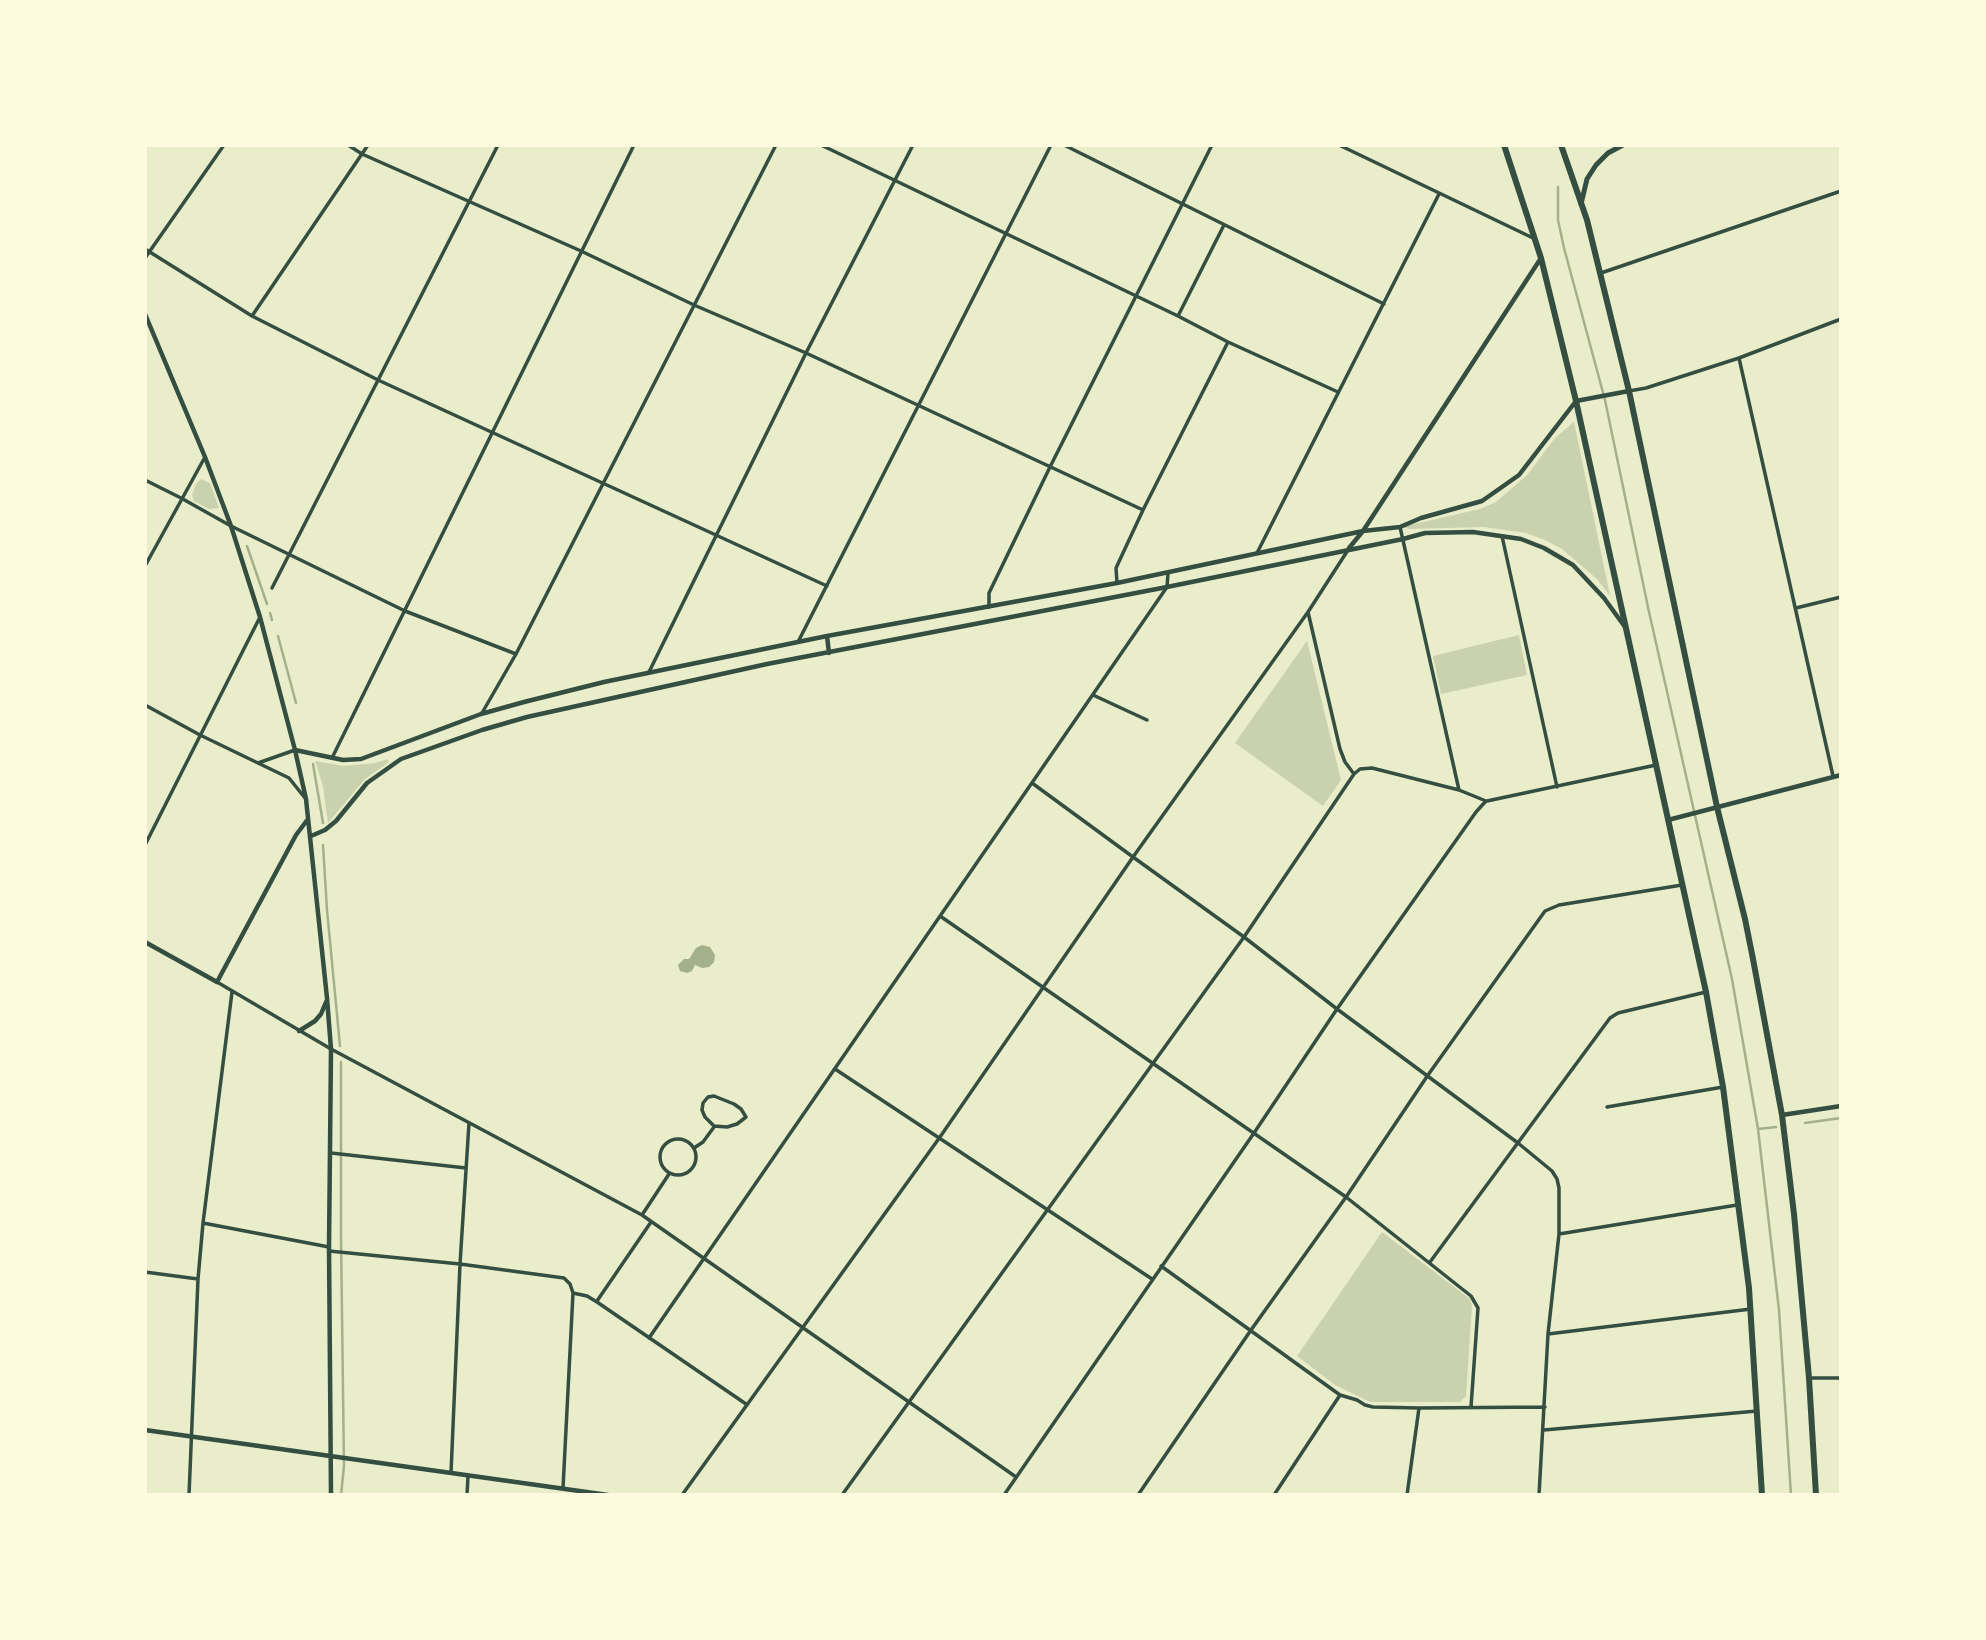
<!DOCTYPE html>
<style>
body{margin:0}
#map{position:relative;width:1986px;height:1640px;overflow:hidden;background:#e9edc9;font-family:Helvetica,sans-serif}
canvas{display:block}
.frame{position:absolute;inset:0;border:147px solid #fefae0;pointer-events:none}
</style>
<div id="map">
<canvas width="1986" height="1640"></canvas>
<div class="frame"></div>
</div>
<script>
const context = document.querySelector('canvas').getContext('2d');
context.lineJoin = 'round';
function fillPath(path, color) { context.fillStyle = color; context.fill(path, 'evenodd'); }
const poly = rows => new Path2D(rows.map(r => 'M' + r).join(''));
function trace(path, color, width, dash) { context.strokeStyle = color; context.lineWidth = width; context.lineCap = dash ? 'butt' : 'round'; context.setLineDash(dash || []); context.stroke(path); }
const green = poly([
 [1574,422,1610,596,1597,579,1562,549,1545,540,1526,533,1484,527,1410,529,1401,527,1480,509,1496,502,1527,475,1555,438],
 [201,479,210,483,219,508,209,509,194,501,192,495,196,484],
 [1519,635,1527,675,1441,694,1433,656],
 [1307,641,1341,780,1323,806,1235,743],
 [388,759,389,762,365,779,328,823,323,786,315,761,344,766,375,763],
 [1382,1232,1470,1299,1472,1306,1466,1396,1460,1402,1370,1402,1335,1385,1297,1356]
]);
const water = poly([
 [702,945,710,947,715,955,714,962,709,967,702,968,695,965,692,971,687,973,680,971,678,965,684,959,689,959,696,948]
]);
const stream = poly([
 [1558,187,1558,220,1564,248,1605,400,1649,612,1732,979,1758,1129,1779,1310,1791,1495],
 [247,546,267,604],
 [270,613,272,620],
 [278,636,296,703],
 [313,764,323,823],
 [323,845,327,910,340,1046],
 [341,1062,341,1238,344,1466,341,1495],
 [1805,1123,1841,1118],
 [1758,1129,1776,1127]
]);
const minor = poly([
 [348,145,362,154,581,251,694,305,806,353,1143,510],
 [821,145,1178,316,1228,342,1338,392],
 [1064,145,1384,304],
 [1339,145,1533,238],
 [145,249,252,316,378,380,827,586],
 [145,258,224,145],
 [1601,273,1841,191],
 [252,316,368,145],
 [1178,316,1224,225],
 [1739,358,1833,776],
 [1629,391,1646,388,1739,358,1841,319],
 [145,480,181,498,231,526,405,611,516,654],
 [1400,527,1459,790],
 [1502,536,1557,787],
 [1257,553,1439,194],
 [145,566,205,457],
 [1117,583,1116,568,1143,510,1228,342],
 [272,588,498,145],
 [989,607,989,593,1050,467,1212,145],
 [1796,608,1841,597],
 [1308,612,1340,749,1345,762,1354,774],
 [798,642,1051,145],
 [649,672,806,353,913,145],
 [1093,695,1147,720],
 [145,705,200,735,289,778,305,798],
 [482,713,516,654,776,145],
 [332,758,634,145],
 [258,763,295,750],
 [1032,783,1133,857,1244,937,1337,1009,1518,1143,1552,1171,1557,1179,1559,1188,1559,1234,1548,1334,1539,1495],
 [1487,801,1656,765],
 [145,845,260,617],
 [940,916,1346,1197,1471,1296,1478,1308,1471,1407],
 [217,982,331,1049,642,1215,1016,1477],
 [835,1069,1152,1279],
 [714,1096,734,1104,741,1109,746,1117,737,1124,727,1127,714,1126,705,1117,702,1110,703,1103,708,1097,714,1096],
 [1607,1107,1723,1087],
 '660 1157a18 18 0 1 1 36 0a18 18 0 1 1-36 0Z',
 [694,1148,703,1142,714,1127],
 [331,1153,466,1168],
 [642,1215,669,1174],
 [203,1223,329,1247],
 [1559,1234,1737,1205],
 [329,1251,460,1264,564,1278,570,1284,573,1293,587,1296,597,1302,746,1404],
 [1430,1262,1610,1018,1618,1013,1706,992],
 [1161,1266,1340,1395,1357,1400,1365,1405,1373,1407,1419,1408,1545,1407],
 [145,1272,198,1279],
 [597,1301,651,1222],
 [1548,1334,1751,1309],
 [649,1338,1167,587,1168,573],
 [1809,1378,1841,1378],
 [1544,1430,1757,1411],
 [451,1473,460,1264,469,1123],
 [563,1488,573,1293],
 [189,1495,198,1279,203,1223,232,992],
 [467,1495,468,1476],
 [682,1495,940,1137,1133,857,1308,612,1348,550],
 [842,1495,1244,937,1354,774,1360,769,1372,768,1459,790,1486,801],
 [1004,1495,1254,1133,1337,1009,1476,812,1486,801],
 [1138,1495,1251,1330,1346,1197,1428,1075,1545,911,1559,905,1682,885],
 [1274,1495,1340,1395],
 [1407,1495,1419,1408]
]);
const tertiary = poly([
 [145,314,205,457,231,526,260,617,295,750,306,799,327,998,331,1049,329,1247,331,1495],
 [1349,548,1363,531,1541,258],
 [827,636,829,653],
 [295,750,343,760,361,759,481,714,524,702,604,682,827,636,1117,583,1363,531,1400,527,1421,518,1482,501,1519,475,1576,401,1629,391],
 [1668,820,1841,775],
 [311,836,325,830,336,821,367,783,401,759,482,730,527,717,767,664,1167,587,1403,539,1425,533,1473,532,1521,539,1544,548,1573,565,1604,598,1625,627],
 [145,942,217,982,296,835,308,819],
 [299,1031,315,1021,321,1014,326,1002],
 [1782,1115,1841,1106],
 [145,1430,608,1495]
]);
const secondary = poly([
 [1581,204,1587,179,1596,165,1608,153,1623,145]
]);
const trunk = poly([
 [1504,145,1541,258,1576,401,1706,992,1723,1087,1749,1288,1762,1495],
 [1561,145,1587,220,1629,391,1717,807,1745,919,1753,959,1782,1115,1794,1214,1809,1378,1816,1495]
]);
fillPath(green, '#cad2ad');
fillPath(water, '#a3b18a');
trace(stream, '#a3b18a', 2.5);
trace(minor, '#344e41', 3.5);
trace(tertiary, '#344e41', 4.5);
trace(secondary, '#344e41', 5);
trace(trunk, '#344e41', 6);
</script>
